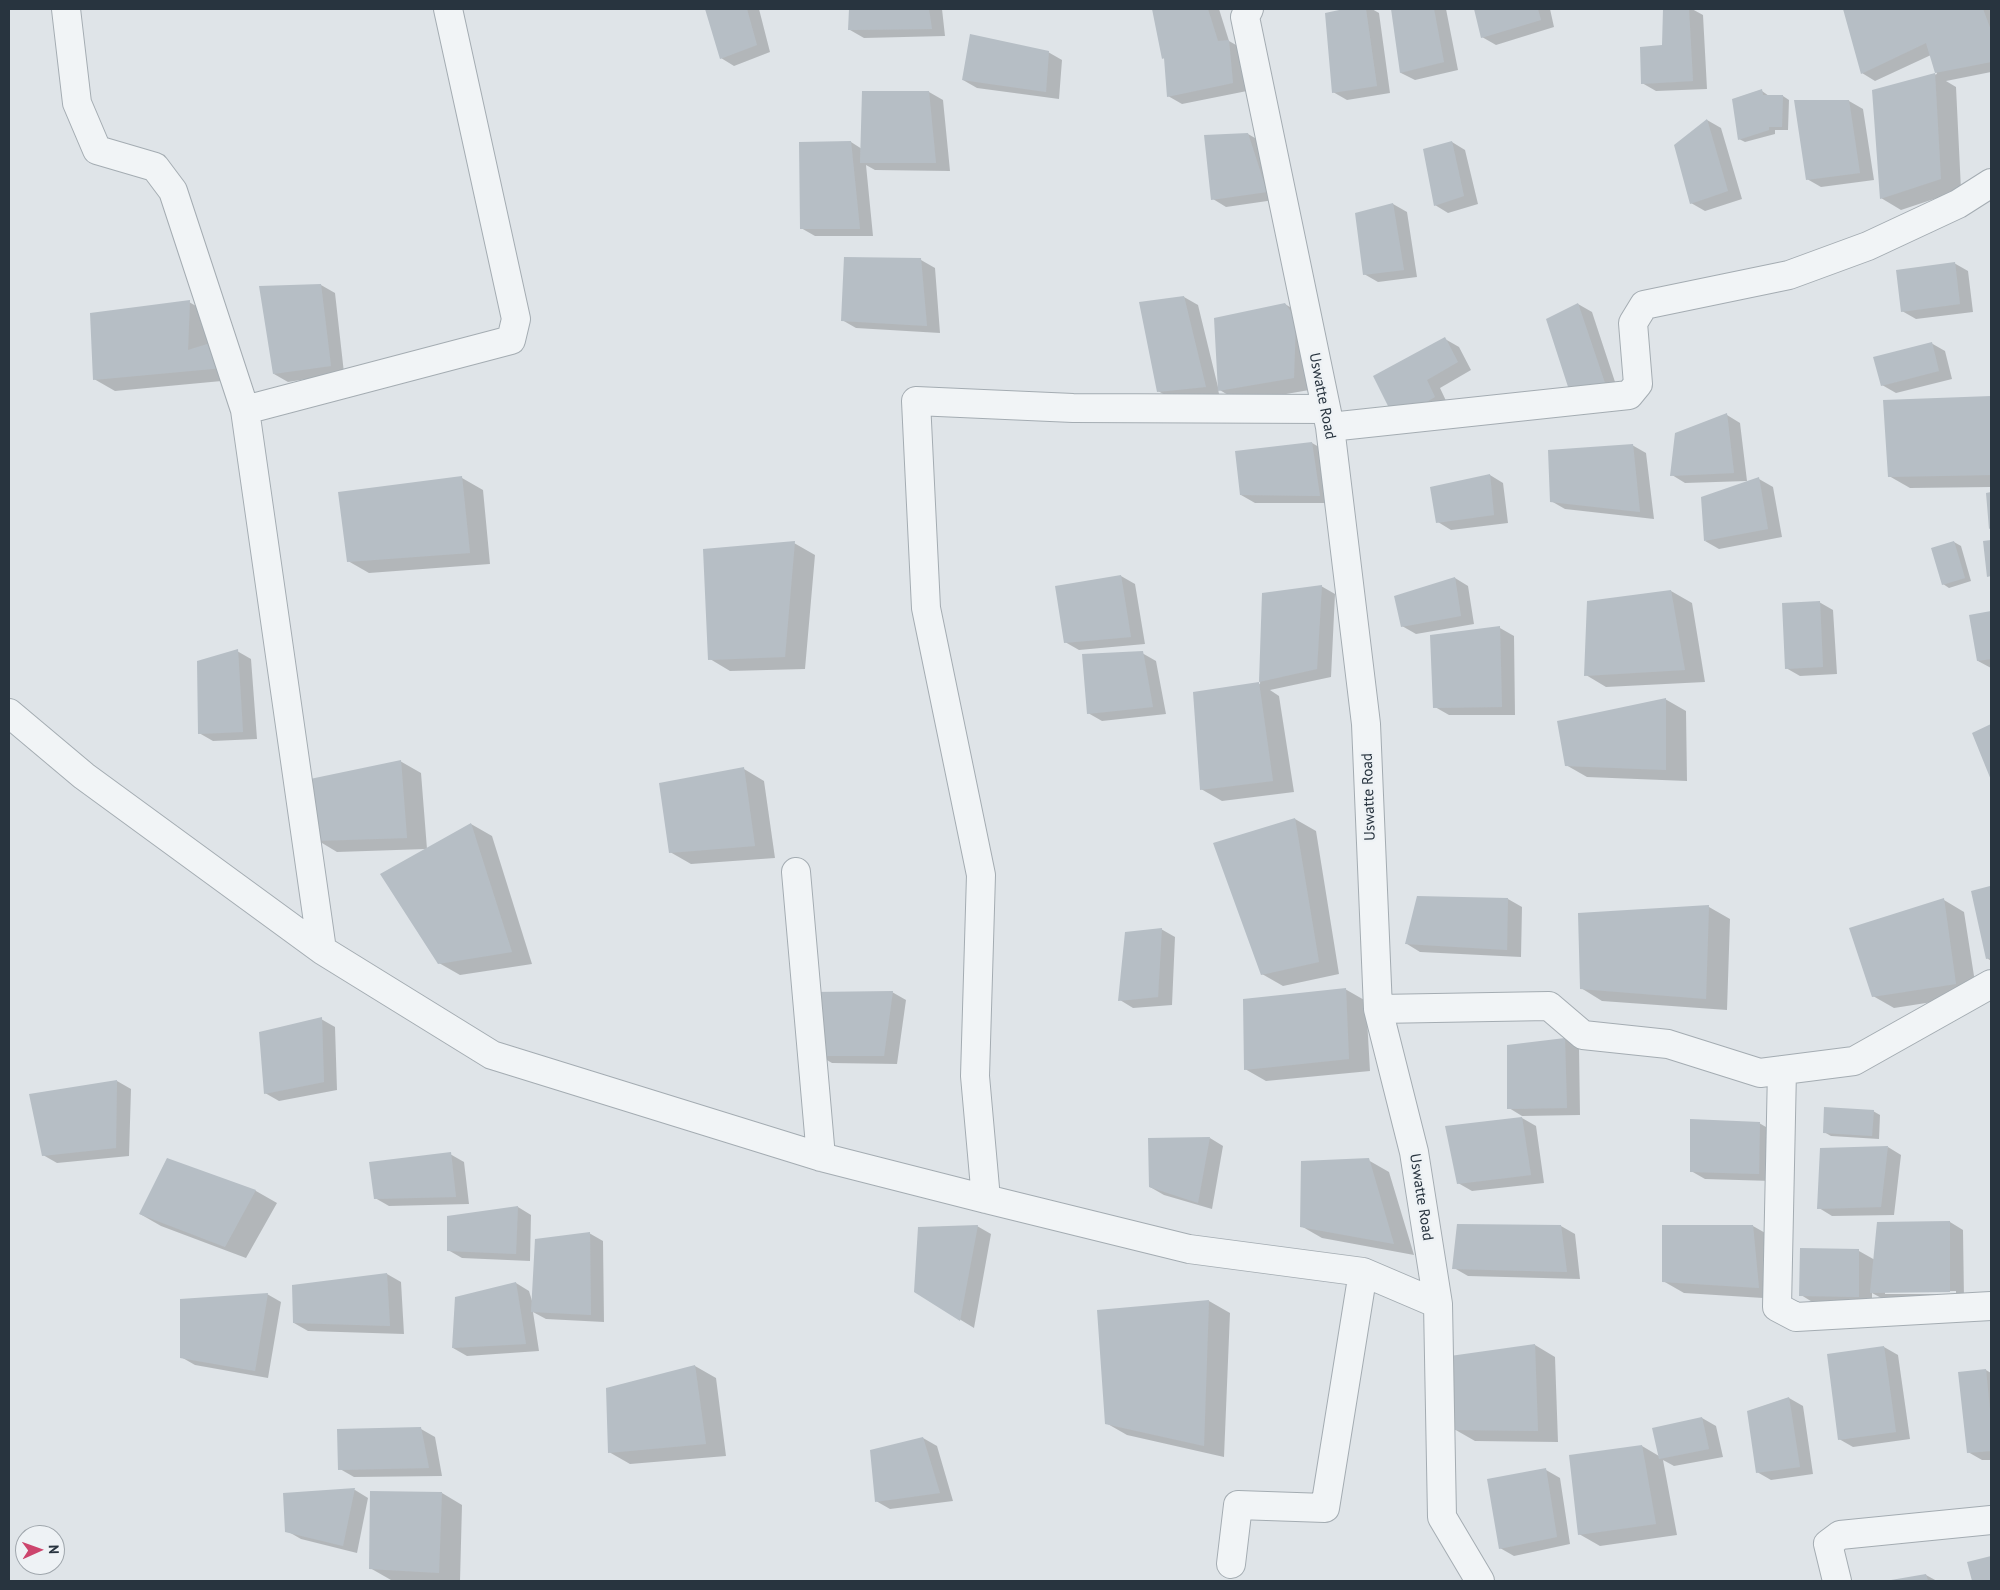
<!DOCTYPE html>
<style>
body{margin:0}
#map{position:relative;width:2000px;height:1590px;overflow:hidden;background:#dfe4e8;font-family:"PT Sans",sans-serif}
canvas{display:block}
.frame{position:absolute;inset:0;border:10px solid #28343f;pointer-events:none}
.north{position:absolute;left:15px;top:1525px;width:50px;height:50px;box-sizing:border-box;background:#eef2f5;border:1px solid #9fa6ac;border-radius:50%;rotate:88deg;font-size:14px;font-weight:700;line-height:20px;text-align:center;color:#28343f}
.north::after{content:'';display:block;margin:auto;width:18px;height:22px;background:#cc456d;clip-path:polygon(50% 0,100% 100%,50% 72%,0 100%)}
</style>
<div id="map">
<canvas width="2000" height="1590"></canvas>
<div class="frame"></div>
<div class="north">N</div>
</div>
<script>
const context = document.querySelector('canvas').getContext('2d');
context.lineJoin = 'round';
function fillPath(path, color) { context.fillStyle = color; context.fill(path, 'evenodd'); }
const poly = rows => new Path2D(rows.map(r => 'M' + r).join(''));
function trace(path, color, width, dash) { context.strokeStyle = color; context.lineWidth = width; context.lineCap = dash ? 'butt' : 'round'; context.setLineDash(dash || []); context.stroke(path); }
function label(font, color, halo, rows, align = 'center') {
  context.font = font + ' "PT Sans",sans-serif'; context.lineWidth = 5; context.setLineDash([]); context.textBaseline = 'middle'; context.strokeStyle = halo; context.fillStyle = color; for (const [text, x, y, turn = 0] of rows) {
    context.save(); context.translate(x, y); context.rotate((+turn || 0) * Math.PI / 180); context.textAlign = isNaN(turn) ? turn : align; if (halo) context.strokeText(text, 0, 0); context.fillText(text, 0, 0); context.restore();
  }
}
const shadow = poly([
 [706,9,759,9,770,52,734,66,721,58],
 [850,9,942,9,945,36,864,38,850,30],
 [1154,9,1219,9,1229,41,1243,49,1247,91,1182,104,1168,96,1165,59,1163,58],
 [1349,9,1372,9,1379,13,1390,93,1347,100,1333,92,1327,14],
 [1392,9,1446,9,1458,70,1415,80,1401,73],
 [1475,9,1550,9,1554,27,1496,45,1482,37],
 [1664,9,1692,9,1703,15,1707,89,1656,91,1642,83,1663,47],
 [1844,9,1991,9,1991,72,1946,81,1956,87,1961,190,1901,210,1881,198,1874,91,1937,74,1931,55,1875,81,1862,73],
 [1048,52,1062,60,1059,99,977,88,963,80],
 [1762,91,1769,96,1783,96,1789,100,1788,130,1775,130,1775,134,1745,142,1739,139],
 [929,92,943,100,950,171,875,170,866,165,873,236,815,236,801,228,851,142,862,149],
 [1849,101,1863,109,1874,180,1821,187,1807,179],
 [1707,120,1721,128,1742,199,1705,211,1691,203],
 [1248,134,1262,142,1281,199,1226,207,1213,199],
 [1452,142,1465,150,1478,204,1448,213,1435,205],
 [1393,204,1407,212,1417,277,1378,282,1364,274,1356,214],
 [921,260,935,268,940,333,856,328,842,320],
 [1954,263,1968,271,1973,312,1916,319,1902,311],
 [321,285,335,293,344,373,288,382,274,374],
 [1184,297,1198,305,1218,387,1285,304,1306,317,1315,389,1240,402,1218,389,1219,394,1172,399,1158,391],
 [189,302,210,314,243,379,115,391,94,379],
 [1578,304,1592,312,1618,391,1585,400],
 [1445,339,1459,347,1471,370,1440,388,1448,405,1396,419],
 [1931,343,1945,351,1952,379,1896,393,1882,385],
 [1991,398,1991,487,1910,488,1889,476,1884,401],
 [1727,415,1740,423,1747,481,1685,483,1672,475],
 [1312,443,1326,451,1334,503,1255,503,1241,495],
 [1632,445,1646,453,1654,519,1565,509,1551,501],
 [1490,475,1503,483,1508,523,1451,530,1438,522],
 [462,478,483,490,490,564,369,573,348,561],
 [1759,479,1773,487,1782,537,1719,549,1705,541],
 [1954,542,1961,546,1971,581,1949,588,1943,584],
 [794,543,815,555,805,669,730,671,710,659],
 [1121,576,1135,584,1145,644,1079,650,1065,642],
 [1455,578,1468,586,1474,624,1416,634,1402,626],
 [1321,586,1335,594,1331,677,1270,690,1279,696,1294,792,1222,801,1201,789,1195,693,1260,684,1263,594],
 [1671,591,1692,603,1705,682,1606,687,1586,675],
 [1819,602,1833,610,1837,674,1800,676,1786,668],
 [1991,612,1991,668,1978,661,1971,616],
 [1500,628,1514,636,1515,715,1449,715,1435,707,1431,636],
 [237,651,251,659,257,739,213,741,199,733],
 [1142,653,1156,661,1166,714,1102,721,1088,713],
 [1665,699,1686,711,1687,781,1587,777,1566,765],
 [1991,726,1991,777,1973,733],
 [400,761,421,773,427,849,471,824,492,836,532,964,460,975,439,963,426,849,337,852,317,840],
 [744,769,764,781,775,858,691,864,670,852],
 [1295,819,1316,831,1339,974,1283,986,1262,974],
 [1990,888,1991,888,1991,961,1987,958,1972,892],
 [1508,899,1522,907,1521,957,1420,952,1407,944],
 [1944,900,1964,912,1977,995,1894,1008,1873,996],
 [1709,907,1730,919,1727,1010,1602,1001,1581,988,1579,914],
 [1161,929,1175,937,1172,1005,1133,1008,1120,1000],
 [1345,989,1366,1001,1370,1071,1266,1081,1245,1069],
 [892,992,906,1000,897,1064,832,1063,818,1055],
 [321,1019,335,1027,337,1090,279,1101,265,1093],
 [1565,1039,1579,1047,1580,1115,1522,1116,1509,1108,1508,1046],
 [117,1081,131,1089,129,1156,57,1163,43,1155],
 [1873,1111,1880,1115,1879,1139,1831,1136,1824,1132],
 [1522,1118,1536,1126,1544,1183,1472,1191,1458,1183],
 [1759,1123,1773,1131,1772,1181,1705,1179,1691,1171],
 [1210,1138,1223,1146,1212,1209,1164,1195,1150,1187],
 [1888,1147,1901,1155,1894,1215,1832,1216,1819,1208],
 [450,1154,464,1162,469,1204,389,1206,375,1198],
 [167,1159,256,1191,277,1203,246,1258,161,1226,140,1214],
 [1368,1160,1389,1172,1414,1255,1322,1238,1301,1226],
 [518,1207,531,1215,530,1261,462,1258,448,1250],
 [1950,1222,1963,1230,1964,1300,1885,1300,1872,1293,1872,1304,1814,1303,1801,1295,1859,1251,1875,1260],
 [1956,1291,1956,1294,1885,1294,1885,1292],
 [977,1226,991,1234,974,1328,915,1292],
 [1561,1226,1575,1234,1580,1279,1468,1276,1454,1268],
 [1753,1226,1774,1238,1779,1299,1684,1293,1663,1281],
 [589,1233,603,1241,604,1322,546,1319,533,1312,539,1351,467,1356,453,1348,516,1283,529,1291,533,1304],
 [387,1274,401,1282,404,1334,308,1331,294,1323,293,1286],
 [267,1294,281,1302,268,1378,195,1365,181,1357],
 [1209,1301,1230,1313,1224,1457,1127,1435,1106,1423],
 [1535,1345,1555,1357,1558,1442,1475,1441,1454,1429],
 [1884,1347,1898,1355,1910,1439,1853,1447,1839,1439],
 [695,1366,716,1378,726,1456,630,1464,609,1452],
 [1986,1370,1991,1373,1991,1460,1982,1460,1968,1452],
 [1789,1398,1803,1406,1813,1474,1771,1480,1757,1472],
 [1702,1418,1716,1426,1723,1457,1674,1466,1663,1460,1677,1535,1600,1546,1579,1534,1642,1446,1659,1456],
 [421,1429,435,1437,442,1476,354,1477,340,1469],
 [923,1438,937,1446,953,1501,890,1509,876,1501],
 [1546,1470,1560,1478,1570,1544,1514,1556,1500,1548],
 [355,1490,368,1498,357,1553,301,1539,287,1531,284,1494],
 [442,1493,462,1505,460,1581,391,1580,370,1568],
 [1926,1575,1937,1581,1893,1581]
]);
const building = poly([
 [705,9,747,9,757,45,720,59],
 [849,9,929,9,932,29,848,30],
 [1152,9,1208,9,1218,41,1229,40,1233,83,1167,97,1164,58,1162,59],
 [1344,9,1366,9,1377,86,1332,93,1325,13],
 [1391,9,1434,9,1444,62,1400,73],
 [1474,9,1538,9,1541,20,1481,38],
 [1663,9,1689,9,1693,81,1641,84,1640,47,1662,45],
 [1843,9,1983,9,1991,30,1991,62,1935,73,1926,43,1861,74],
 [970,34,1049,51,1046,92,962,80],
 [1935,73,1941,179,1880,199,1872,90],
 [1762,89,1763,95,1783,95,1782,127,1769,127,1769,130,1738,140,1732,99],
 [862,91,929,91,936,163,860,163],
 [1794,100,1849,100,1860,173,1806,180],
 [1707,119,1728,191,1690,204,1674,145],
 [1248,133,1267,192,1211,200,1204,135],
 [851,141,860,229,800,229,799,142],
 [1452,141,1464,196,1434,206,1423,149],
 [1393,203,1404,270,1363,275,1355,213],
 [844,257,921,258,927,326,841,321],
 [1955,262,1960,304,1901,312,1896,270],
 [321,284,331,366,273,374,259,286],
 [1184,296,1206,387,1157,392,1139,302],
 [190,300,188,350,214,342,223,368,93,380,90,313],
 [1285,303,1296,319,1294,378,1218,391,1214,318],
 [1578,303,1605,383,1570,393,1546,319],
 [1445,337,1458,362,1427,380,1435,397,1395,420,1373,376],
 [1932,342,1939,371,1881,386,1873,357],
 [1991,396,1991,475,1888,477,1883,400],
 [1727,413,1734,473,1670,476,1675,433],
 [1312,442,1320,496,1240,495,1235,451],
 [1633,444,1640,512,1550,502,1548,450],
 [1490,474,1494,515,1436,523,1430,487],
 [462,476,470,553,347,562,338,492],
 [1759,477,1768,529,1704,541,1701,497],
 [1991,492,1991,528,1989,529,1986,493],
 [1991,540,1991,576,1987,577,1983,541],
 [795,541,785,657,708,660,703,549],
 [1954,541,1965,578,1942,585,1931,548],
 [1121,575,1131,637,1064,643,1055,586],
 [1455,577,1461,616,1401,627,1394,596],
 [1322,585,1317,669,1259,682,1262,593],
 [1671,590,1685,670,1584,676,1587,601],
 [1820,601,1823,667,1785,669,1782,603],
 [1991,611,1991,659,1977,661,1969,615],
 [1500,626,1502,707,1433,708,1430,635],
 [238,649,243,732,198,734,197,661],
 [1143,651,1153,707,1087,714,1082,654],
 [1259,682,1273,781,1200,790,1193,692],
 [1666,698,1666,770,1565,766,1557,721],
 [1991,724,1991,780,1972,733],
 [401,760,407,838,315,841,310,779],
 [744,767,755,846,669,853,659,783],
 [1295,818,1319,962,1261,975,1213,843],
 [471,823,512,952,438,964,380,874],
 [1990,886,1991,958,1986,959,1971,891],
 [1417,896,1508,898,1507,950,1405,944],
 [1944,898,1956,984,1872,997,1849,928],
 [1709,905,1706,999,1580,989,1578,913],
 [1162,928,1158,997,1118,1001,1125,932],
 [1346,988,1349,1059,1244,1070,1243,999],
 [893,991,884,1056,817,1056,812,992],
 [322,1017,324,1082,264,1094,259,1032],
 [1565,1038,1567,1108,1507,1109,1507,1045],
 [117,1080,116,1148,42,1156,29,1094],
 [1824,1107,1874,1110,1872,1136,1823,1133],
 [1522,1117,1531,1175,1457,1184,1445,1126],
 [1690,1119,1760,1122,1759,1174,1690,1172],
 [1210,1137,1198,1203,1149,1187,1148,1138],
 [1888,1146,1881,1207,1817,1209,1820,1148],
 [451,1152,456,1197,374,1199,369,1162],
 [167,1158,256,1190,225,1247,139,1214],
 [1369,1158,1394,1244,1300,1227,1301,1161],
 [518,1206,516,1254,447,1251,447,1216],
 [1950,1221,1950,1292,1870,1293,1877,1222],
 [1457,1224,1561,1225,1567,1272,1452,1269],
 [978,1225,960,1321,914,1292,918,1227],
 [1662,1225,1753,1225,1759,1288,1662,1282],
 [590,1232,591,1315,531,1312,535,1239],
 [1800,1248,1859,1249,1859,1297,1799,1296],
 [387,1273,390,1326,293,1323,292,1285],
 [516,1282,526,1344,452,1348,455,1297],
 [268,1293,255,1371,180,1358,180,1299],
 [1209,1300,1204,1446,1105,1424,1097,1310],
 [1535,1344,1538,1431,1453,1430,1450,1356],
 [1884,1346,1896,1432,1838,1440,1827,1354],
 [695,1365,706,1444,608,1453,606,1388],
 [1986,1369,1991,1420,1991,1451,1967,1453,1958,1372],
 [1789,1397,1800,1467,1756,1473,1747,1411],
 [1702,1417,1709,1449,1659,1459,1652,1428],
 [421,1427,429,1468,338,1470,337,1429],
 [923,1437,940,1493,875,1502,870,1450],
 [1642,1445,1656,1524,1578,1535,1569,1455],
 [1546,1468,1557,1537,1499,1549,1487,1479],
 [355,1488,343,1546,285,1532,283,1493],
 [370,1491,442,1492,439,1573,369,1569],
 [1991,1556,1991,1581,1972,1581,1967,1562],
 [1926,1574,1928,1581,1891,1581,1891,1580]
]);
const minor = poly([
 [66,9,77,103,97,150,155,167,173,191,245,410],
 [1249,9,1245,17,1330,427,1366,724,1378,1009,1414,1152,1438,1304,1442,1517,1480,1581],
 [1330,427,1629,395,1638,384,1633,323,1644,305,1789,275,1868,246,1958,204,1991,183],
 [9,713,84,776,322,950,492,1055,821,1157,986,1199,1189,1249,1363,1272,1438,1304],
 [796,872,821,1157],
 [322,950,245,410,511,340,516,319,448,9],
 [1378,1009,1549,1006,1583,1035,1668,1044,1760,1073,1854,1061,1991,984],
 [1782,1070,1777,1307,1796,1317,1991,1306],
 [986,1199,975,1076,981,875,926,608,916,401,1073,408,1326,409],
 [1231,1564,1238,1505,1325,1508,1363,1272],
 [1837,1581,1828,1544,1840,1535,1991,1520]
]);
const streetNames = [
 ["Uswatte Road",1322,396,79],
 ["Uswatte Road",1369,797,-92],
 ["Uswatte Road",1421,1197,81]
];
fillPath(shadow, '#0003');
fillPath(building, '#b6bec5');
trace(minor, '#a4acb2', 30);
trace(minor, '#f1f4f6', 28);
label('15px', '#28343f', '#eef2f5', streetNames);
</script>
